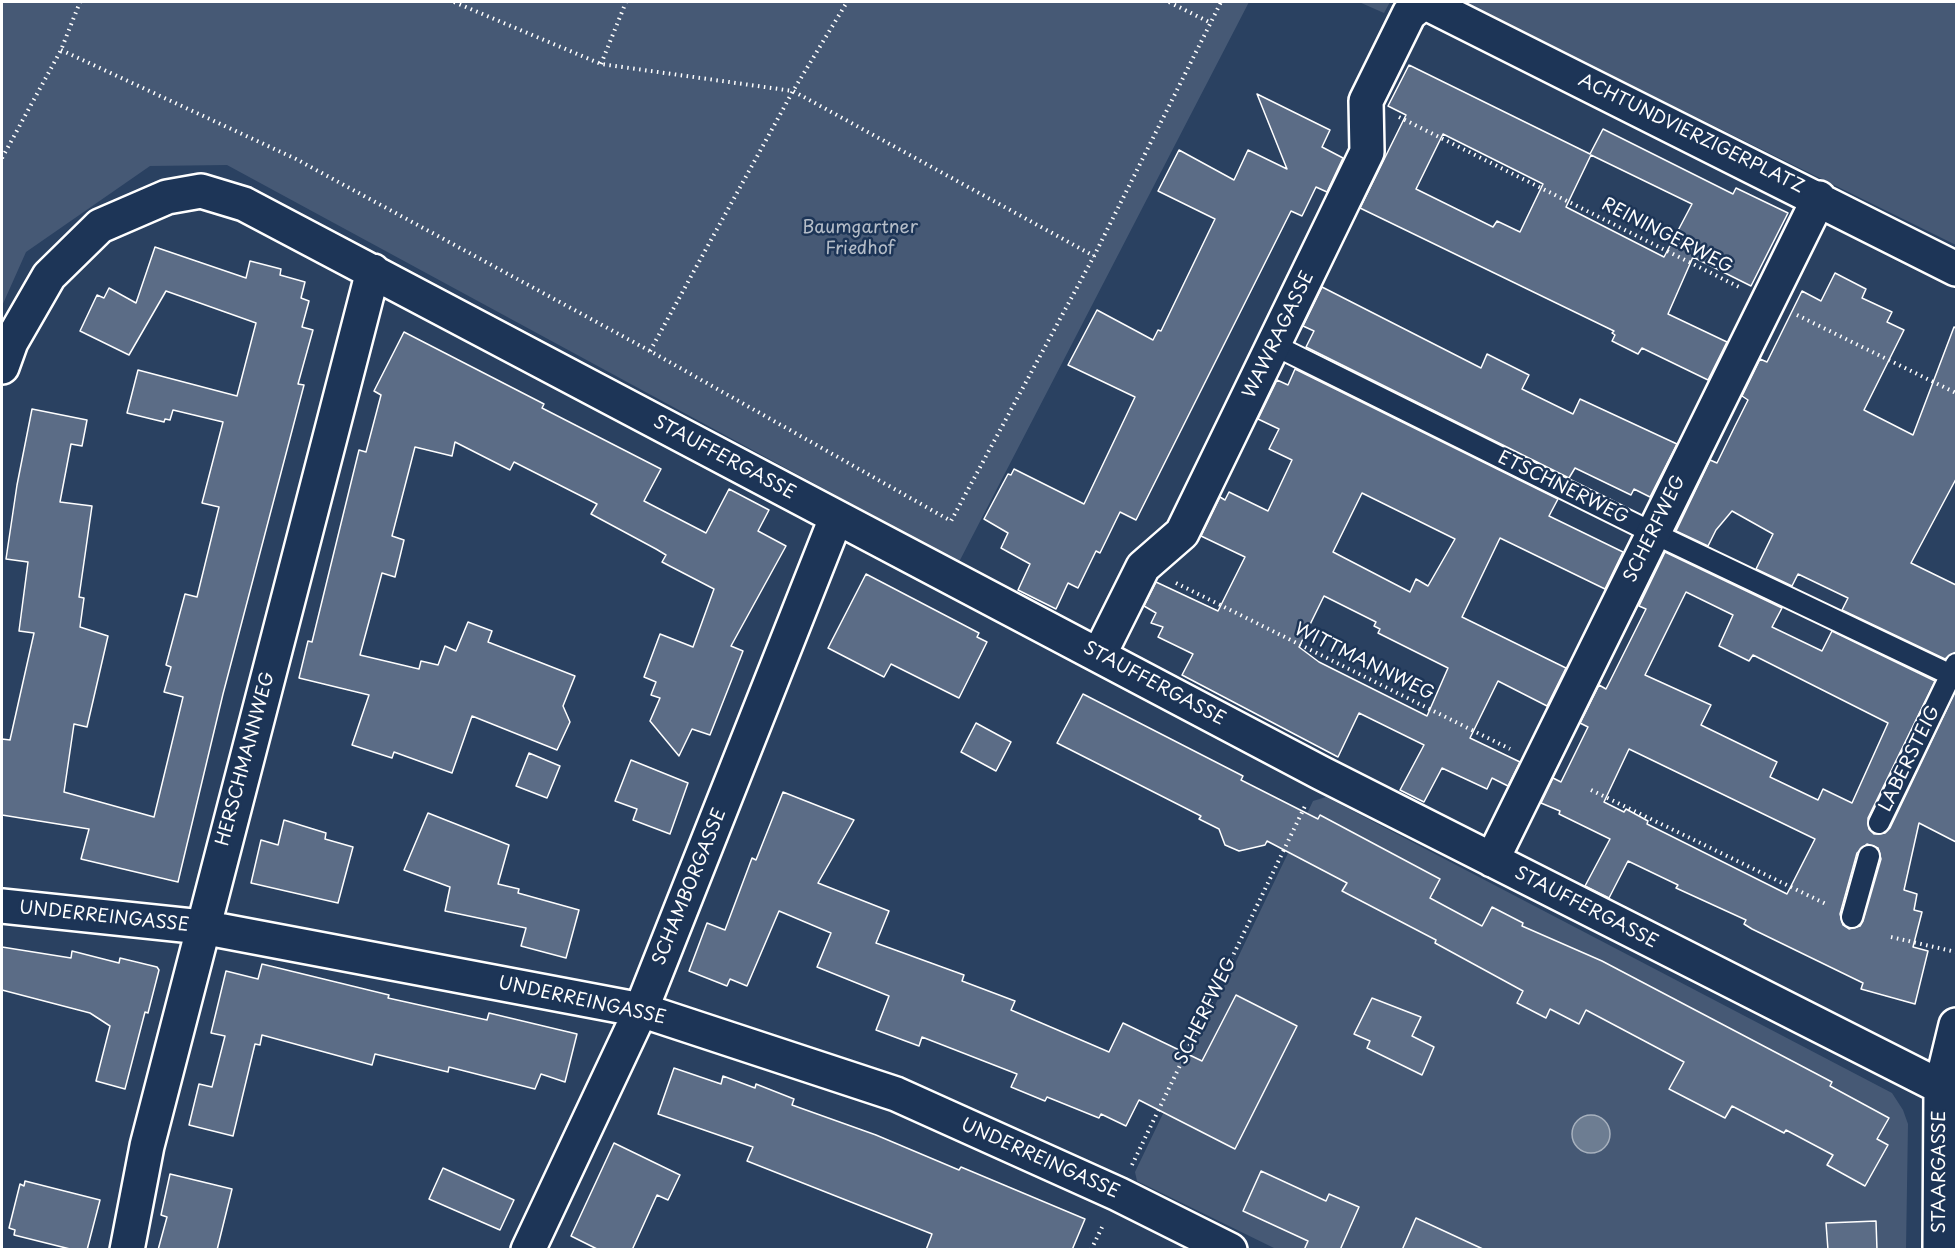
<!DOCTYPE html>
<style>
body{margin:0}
#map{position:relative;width:1958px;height:1251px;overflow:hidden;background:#2a4161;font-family:"Playpen Sans",sans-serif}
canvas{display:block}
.frame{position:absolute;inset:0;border:3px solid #fff;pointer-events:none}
</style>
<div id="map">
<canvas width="1958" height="1251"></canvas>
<div class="frame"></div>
</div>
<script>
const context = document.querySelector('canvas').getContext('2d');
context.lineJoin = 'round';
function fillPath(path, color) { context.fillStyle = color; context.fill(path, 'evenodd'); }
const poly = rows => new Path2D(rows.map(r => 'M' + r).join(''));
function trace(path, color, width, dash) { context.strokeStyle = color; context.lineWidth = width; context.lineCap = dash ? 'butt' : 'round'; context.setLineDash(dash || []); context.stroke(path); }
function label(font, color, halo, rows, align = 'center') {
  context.font = font + ' "Playpen Sans",sans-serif'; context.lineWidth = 5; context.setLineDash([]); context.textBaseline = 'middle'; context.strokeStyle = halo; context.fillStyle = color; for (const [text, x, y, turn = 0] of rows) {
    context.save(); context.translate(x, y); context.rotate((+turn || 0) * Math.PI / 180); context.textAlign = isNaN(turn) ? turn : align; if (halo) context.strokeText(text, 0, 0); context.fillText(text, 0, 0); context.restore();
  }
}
const green = poly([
 [2,2,1249,2,959,562,227,165,150,166,26,252,2,306],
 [1359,2,1390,2,1384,13],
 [1462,2,1956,2,1956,245],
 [1326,797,1892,1093,1903,1110,1908,1124,1906,1249,1276,1249,1137,1181,1135,1172,1313,801]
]);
const water = poly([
 '1572 1134a19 19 0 1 1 38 0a19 19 0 1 1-38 0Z'
]);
const building = poly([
 [1409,65,1590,154,1603,129,1733,194,1736,188,1788,213,1751,286,1693,257,1668,314,1727,342,1708,380,1642,348,1638,354,1612,341,1615,335,1612,333,1614,331,1360,208,1406,115,1388,106,1409,65],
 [1443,134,1543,184,1520,232,1497,221,1493,227,1416,189,1443,134],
 [1591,155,1692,204,1664,257,1566,207,1591,155],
 [1257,94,1330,130,1322,147,1343,158,1327,192,1316,187,1302,216,1291,211,1136,520,1120,512,1100,553,1096,551,1078,588,1068,583,1056,609,1018,590,1030,564,1001,548,1008,533,984,519,1008,474,1011,475,1014,469,1084,504,1135,397,1068,365,1097,310,1153,340,1158,330,1161,331,1215,219,1158,191,1179,150,1234,180,1248,150,1287,169,1257,94],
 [155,247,246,278,250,261,281,269,280,275,305,282,301,298,309,301,302,327,313,330,298,384,304,385,223,694,178,882,81,859,89,829,2,815,2,739,10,740,34,633,19,631,28,562,6,559,17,485,32,409,87,420,82,446,71,444,60,502,92,506,79,597,84,598,80,627,108,636,87,727,74,724,64,792,154,817,183,697,164,692,171,667,166,665,185,594,197,597,219,507,202,503,223,422,173,410,170,420,165,419,164,422,127,413,138,370,237,396,256,323,166,291,129,355,80,331,97,295,104,298,109,288,136,303,155,247],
 [1835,273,1866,289,1862,298,1892,312,1887,322,1904,330,1864,410,1913,435,1954,327,1956,328,1956,479,1911,563,1956,585,1956,652,1945,659,1842,610,1848,598,1798,574,1792,586,1756,569,1773,534,1732,511,1716,530,1708,546,1676,531,1710,460,1717,463,1735,426,1748,400,1742,396,1760,359,1767,362,1802,291,1821,301,1835,273],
 [1322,287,1481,368,1487,354,1529,375,1522,389,1573,414,1580,399,1677,444,1650,497,1634,489,1631,495,1575,468,1569,478,1306,347,1314,331,1303,326,1322,287],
 [404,332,544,404,542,408,661,469,644,501,706,533,729,489,769,510,758,531,786,546,731,646,743,651,710,735,692,729,679,756,650,721,660,698,651,695,656,682,644,677,660,634,693,647,714,589,662,562,666,555,656,549,591,514,597,504,514,462,510,470,455,442,452,456,415,447,392,536,404,540,395,577,382,573,360,655,419,669,421,661,438,665,445,646,456,651,468,622,492,631,488,642,575,676,563,706,570,722,557,750,472,716,452,773,394,752,392,758,352,745,369,695,299,678,308,641,312,642,359,450,366,452,381,395,374,391,404,332],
 [1295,369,1558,499,1549,516,1623,552,1605,589,1500,538,1462,617,1566,668,1547,706,1498,681,1470,738,1520,762,1508,786,1492,778,1487,789,1442,768,1424,802,1400,790,1424,745,1359,713,1338,757,1182,675,1193,654,1158,637,1163,627,1151,623,1156,613,1144,606,1156,582,1218,611,1245,557,1201,536,1220,497,1225,500,1229,492,1268,511,1292,460,1269,449,1279,429,1258,419,1277,380,1288,385,1295,369],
 [1362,493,1455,539,1428,586,1416,579,1410,592,1333,552,1362,493],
 [1324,596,1376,622,1374,626,1380,629,1378,633,1448,668,1427,716,1319,662,1299,647,1324,596],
 [1665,552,1782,608,1772,627,1822,651,1832,631,1935,681,1868,818,1869,829,1874,834,1885,833,1890,828,1956,690,1956,842,1919,823,1904,890,1917,894,1914,910,1922,912,1913,947,1928,951,1915,1004,1861,989,1863,983,1752,929,1744,924,1746,920,1676,888,1678,885,1628,861,1609,898,1585,886,1610,839,1559,814,1560,811,1541,803,1553,778,1561,782,1588,727,1580,723,1599,685,1606,689,1646,609,1639,606,1665,552],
 [1686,592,1733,615,1719,646,1749,661,1753,655,1888,723,1852,803,1823,789,1818,800,1770,777,1777,762,1701,725,1711,705,1645,675,1686,592],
 [1629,749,1815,839,1787,894,1647,824,1648,821,1626,809,1624,812,1604,802,1629,749],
 [1867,844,1878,848,1881,859,1863,921,1860,926,1849,929,1843,925,1840,914,1857,853,1867,844],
 [866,574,979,633,977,637,987,642,959,698,891,664,884,677,828,648,866,574],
 [1083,694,1243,776,1241,780,1318,819,1320,815,1440,879,1430,898,1482,926,1492,907,1523,923,1522,926,1602,961,1832,1082,1830,1086,1889,1118,1877,1139,1888,1145,1865,1186,1827,1165,1833,1155,1786,1130,1784,1133,1732,1106,1725,1118,1669,1089,1684,1062,1586,1010,1579,1024,1550,1009,1546,1018,1517,1003,1523,991,1435,943,1436,940,1342,891,1347,883,1267,841,1265,845,1239,851,1225,845,1219,829,1199,819,1201,816,1057,743,1083,694],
 [976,723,1011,742,996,771,961,752,976,723],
 [529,753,560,766,547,798,516,786,529,753],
 [631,760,688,783,670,834,633,820,637,809,615,801,631,760],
 [783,792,854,820,818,883,889,911,876,943,964,975,962,981,1015,1001,1011,1010,1109,1052,1123,1023,1202,1061,1236,995,1297,1026,1235,1149,1139,1100,1126,1126,1101,1114,1099,1118,1047,1097,1045,1101,1011,1087,1017,1074,922,1037,919,1046,876,1030,889,996,817,967,831,933,779,911,747,986,730,979,727,986,689,971,707,923,725,930,752,858,756,860,783,792],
 [428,813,509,845,498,884,519,889,518,893,579,910,566,958,521,946,526,928,445,911,450,887,404,870,428,813],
 [284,820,326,833,325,839,353,847,338,903,251,883,261,840,278,845,284,820],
 [2,947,71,958,72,951,119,963,120,958,157,967,159,970,148,1013,145,1012,125,1089,96,1081,110,1026,90,1013,2,990,2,947],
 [262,964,389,995,388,998,487,1020,489,1013,577,1034,565,1082,541,1074,535,1089,449,1067,448,1072,375,1054,372,1065,262,1035,260,1045,255,1044,233,1136,189,1125,199,1084,212,1087,225,1036,211,1033,226,971,258,979,262,964],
 [1372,998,1421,1017,1412,1036,1434,1047,1422,1075,1367,1048,1370,1041,1354,1034,1372,998],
 [674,1068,721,1084,723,1076,755,1088,756,1084,794,1099,792,1105,876,1135,959,1170,961,1167,1085,1219,1072,1250,926,1250,932,1234,747,1161,753,1147,658,1114,674,1068],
 [614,1143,680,1175,668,1200,657,1195,632,1250,599,1250,571,1236,614,1143],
 [443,1168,514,1200,500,1230,429,1199,443,1168],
 [1261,1171,1326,1201,1329,1194,1359,1207,1340,1250,1304,1250,1308,1241,1243,1211,1261,1171],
 [170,1174,232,1189,217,1250,158,1250,167,1217,161,1215,170,1174],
 [25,1181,100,1200,87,1250,74,1250,14,1235,15,1230,9,1228,20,1184,24,1186,25,1181],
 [1416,1218,1485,1250,1402,1250,1416,1218],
 [1876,1221,1877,1250,1828,1250,1826,1223,1876,1221]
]);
const path = poly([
 [454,2,601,64,793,91,1094,256],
 [1169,2,1209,22],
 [61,50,296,159,650,351,951,521,1094,256,1221,2],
 [601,64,626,2],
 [1399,117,1739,287],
 [2,158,61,50,80,2],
 [1797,315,1956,393],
 [650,351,793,91,847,2],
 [1176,583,1510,749],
 [1591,790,1828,905],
 [1891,937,1956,952],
 [1132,1165,1306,804],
 [1091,1250,1104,1223]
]);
const lane = poly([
 [1274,345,1653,533,1951,675],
 [1879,823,1956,664],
 [1852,917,1869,856]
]);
const street = poly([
 [1424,2,1956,269],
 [2,367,11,342,49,276,100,226,167,197,201,191,244,204,1321,773,1941,1087],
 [1099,655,1143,567,1182,533,1367,152,1366,101,1409,14,1424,2],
 [1492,860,1819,198],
 [2,906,202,927,641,1010,896,1094,1118,1194,1230,1250],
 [127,1250,147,1146,373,271],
 [528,1250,641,1010,836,518],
 [1940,1250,1941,1087,1956,1025]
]);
const streetNames = [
 ["ACHTUNDVIERZIGERPLATZ",1691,134,26],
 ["REININGERWEG",1667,236,27],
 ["WAWRAGASSE",1279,335,-64],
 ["STAUFFERGASSE",724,458,28],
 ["ETSCHNERWEG",1563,488,26],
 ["SCHERFWEG",1655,529,-64],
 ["WITTMANNWEG",1364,662,26],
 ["STAUFFERGASSE",1154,684,28],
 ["HERSCHMANNWEG",246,759,-75],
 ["LABERSTEIG",1910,759,-64],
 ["SCHAMBORGASSE",690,887,-68],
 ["STAUFFERGASSE",1586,908,27],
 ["UNDERREINGASSE",104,917,6],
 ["UNDERREINGASSE",582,1001,12],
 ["SCHERFWEG",1206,1011,-64],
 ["UNDERREINGASSE",1040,1159,24],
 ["STAARGASSE",1940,1172,-90]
];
const parkNames = [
 ["Baumgartner",860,228],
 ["Friedhof",860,249]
];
fillPath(green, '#465975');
fillPath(water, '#6d7d92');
trace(water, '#a7b1be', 1.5);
fillPath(building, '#5b6c86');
trace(building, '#fff', 1.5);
trace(lane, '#fff', 24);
trace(street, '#fff', 38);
trace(path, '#fff', 4, [1.5, 4.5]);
trace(lane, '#1d3557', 20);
trace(street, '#1d3557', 33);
label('18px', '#fff', '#1d3557', streetNames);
label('18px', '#b5bdc8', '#1d3557', parkNames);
</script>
